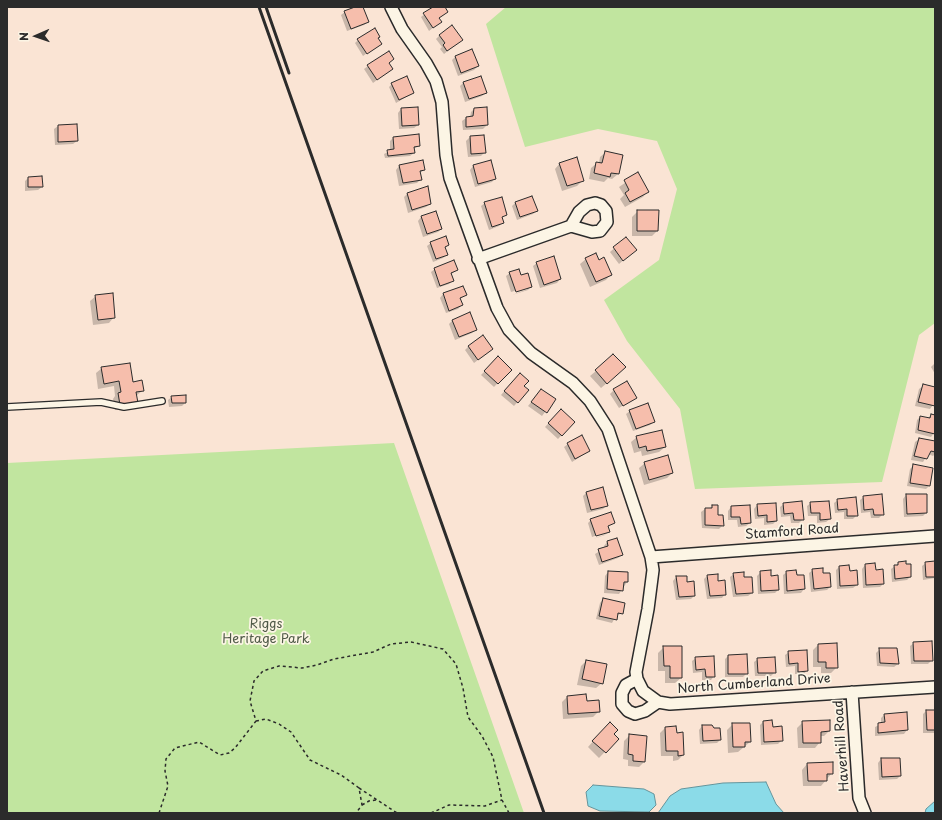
<!DOCTYPE html>
<style>
body{margin:0}
#map{position:relative;width:942px;height:820px;overflow:hidden;background:#fae4d4;font-family:"Playpen Sans",sans-serif}
canvas{display:block}
.frame{position:absolute;inset:0;border:8px solid #2b2b2b;pointer-events:none}
.north{position:absolute;left:16px;top:16px;width:40px;height:40px;-webkit-text-stroke:3px #fcf5e5;paint-order:stroke;rotate:268deg;font-size:11px;font-weight:700;line-height:16px;text-align:center;color:#2b2b2b}
.north::after{content:'';display:block;margin:auto;width:14px;height:18px;background:#2b2b2b;clip-path:polygon(50% 0,100% 100%,50% 72%,0 100%)}
</style>
<div id="map">
<canvas width="942" height="820"></canvas>
<div class="frame"></div>
<div class="north">N</div>
</div>
<script>
const context = document.querySelector('canvas').getContext('2d');
context.lineJoin = 'round';
function fillPath(path, color) { context.fillStyle = color; context.fill(path, 'evenodd'); }
const poly = rows => new Path2D(rows.map(r => 'M' + r).join(''));
function trace(path, color, width, dash) { context.strokeStyle = color; context.lineWidth = width; context.lineCap = dash ? 'butt' : 'round'; context.setLineDash(dash || []); context.stroke(path); }
function label(font, color, halo, rows, align = 'center') {
  context.font = font + ' "Playpen Sans",sans-serif'; context.lineWidth = 3.5; context.setLineDash([]); context.textBaseline = 'middle'; context.strokeStyle = halo; context.fillStyle = color; for (const [text, x, y, turn = 0] of rows) {
    context.save(); context.translate(x, y); context.rotate((+turn || 0) * Math.PI / 180); context.textAlign = isNaN(turn) ? turn : align; if (halo) context.strokeText(text, 0, 0); context.fillText(text, 0, 0); context.restore();
  }
}
const green = poly([
 [506,7,935,7,935,323,919,335,882,482,695,489,680,409,627,341,604,300,659,260,677,189,657,141,598,129,525,147,486,24],
 [394,443,524,813,7,813,7,463]
]);
const water = poly([
 [766,782,776,804,784,813,658,813,670,796,681,789,723,783,766,782],
 [593,785,644,789,654,794,656,805,649,812,600,811,588,806,586,792,593,785],
 [935,801,935,813,925,813,926,809,935,801]
]);
const shadow = poly([
 [358,7,362,7,368,22,364,25,347,31,341,15,345,12],
 [434,7,443,7,447,12,438,19,440,22,429,31,421,17],
 [440,35,458,43,444,54,440,49,442,47,436,39],
 [377,39,380,44,363,56,355,43,358,40],
 [471,50,478,66,474,70,458,76,452,60,455,57],
 [388,63,392,69,373,83,364,69,368,66],
 [463,83,486,93,482,96,465,102,460,86],
 [392,84,413,93,396,103,389,87],
 [401,109,418,125,414,128,399,129,398,113],
 [474,109,487,125,483,129,463,130,462,121,466,118,470,118,471,112],
 [76,125,77,141,73,144,55,145,54,129,58,126],
 [419,135,419,146,413,149,414,153,410,156,385,158,384,154,390,151,390,141,393,138],
 [483,136,485,152,481,156,468,157,466,141,470,137],
 [606,152,622,156,618,174,612,179,608,178,604,182,589,179,591,168,597,163,599,163,600,157],
 [491,161,495,178,492,182,475,187,470,170,473,166],
 [560,163,583,180,577,186,562,191,555,169],
 [399,166,424,170,420,173,421,179,417,183,399,186,396,170],
 [638,174,648,191,643,197,625,207,620,199,624,195,619,187],
 [28,178,42,187,38,190,25,191,25,181],
 [428,188,430,204,426,207,408,213,404,197,407,194],
 [532,197,537,211,533,214,517,220,512,206,515,203],
 [485,203,506,215,501,218,503,223,499,226,489,230,481,206],
 [638,211,657,231,652,236,632,236,632,217],
 [436,212,441,229,438,232,423,237,418,221,421,217],
 [626,238,632,253,619,264,610,252],
 [431,243,448,245,445,248,447,255,443,258,433,262,427,246],
 [586,259,598,261,611,274,606,280,590,287,580,264],
 [537,263,560,279,557,283,540,288,533,266],
 [435,269,457,270,450,275,453,280,449,284,437,288,431,272],
 [510,273,521,276,531,286,528,290,512,295,528,289,528,287,511,292,506,276],
 [462,287,466,295,460,299,462,305,458,309,446,313,440,298,443,294],
 [96,296,114,317,109,323,93,325,90,301],
 [453,320,476,329,472,333,455,340,449,324],
 [469,346,492,349,474,363,465,350],
 [498,358,510,370,494,387,481,375],
 [935,363,935,374,931,367],
 [102,368,132,383,142,391,136,396,132,408,115,410,113,399,115,396,114,386,98,389,96,373],
 [596,371,619,373,601,388,590,376],
 [516,378,528,390,514,406,501,395],
 [923,386,935,389,935,402,930,409,915,406,919,389],
 [541,390,554,400,542,416,528,406],
 [614,390,635,398,619,408,610,394],
 [172,397,185,403,182,406,169,407,168,400],
 [561,410,574,422,558,439,545,427],
 [630,411,654,421,650,425,633,431,626,414],
 [931,415,935,416,934,433,931,437,915,433,917,420,920,417,928,418],
 [637,437,665,447,659,452,642,456,641,451,634,453,631,442],
 [919,439,935,442,935,454,933,456,928,454,923,462,911,460,915,442],
 [568,444,589,451,572,462,564,447],
 [645,463,672,473,667,478,644,485,639,468],
 [914,465,929,486,926,489,907,486,910,469],
 [602,488,607,505,603,509,587,513,583,496,586,493],
 [906,495,926,513,923,516,904,517,903,499],
 [864,497,883,514,879,518,871,518,870,512,861,513,860,500],
 [838,500,857,515,853,519,844,519,844,512,835,513,834,503],
 [811,503,830,519,826,522,817,523,817,516,808,516,807,506],
 [784,504,803,519,799,523,791,523,790,516,781,517,780,507],
 [757,505,776,521,773,524,764,525,764,518,755,519,754,509],
 [717,506,717,516,723,525,719,529,702,528,701,512,705,509],
 [749,506,750,523,746,526,738,527,737,520,728,520,728,511,731,507],
 [591,520,614,523,607,527,609,531,605,535,593,539,606,534,606,532,592,537,588,523],
 [607,542,622,555,618,558,599,565,595,554,605,548,604,546],
 [935,562,935,578,923,580,922,566,926,563],
 [899,563,910,577,907,580,892,582,891,569],
 [865,565,875,571,883,584,880,587,863,588,862,569],
 [839,567,857,585,853,588,837,589,836,570],
 [813,570,822,574,830,587,827,590,811,592,809,573],
 [608,572,627,582,619,594,604,593,605,576],
 [761,572,770,577,778,590,775,593,758,594,757,576],
 [787,572,796,576,804,589,801,593,784,594,783,575],
 [734,574,743,578,752,593,748,596,733,597,730,577],
 [707,576,725,594,722,598,707,599,704,579],
 [676,577,694,596,691,599,676,600,673,581],
 [603,599,622,613,616,616,612,623,596,619,600,603],
 [914,643,932,660,928,664,911,664,910,646],
 [836,644,837,667,831,673,821,673,821,667,813,667,813,650,818,645],
 [664,647,681,678,675,683,665,683,665,671,658,671,658,653],
 [880,649,898,664,894,667,877,666,876,653],
 [789,652,807,670,804,674,795,674,795,666,786,667,785,655],
 [728,656,747,673,743,677,725,677,725,659],
 [696,658,714,676,711,680,702,680,702,672,693,673,692,661],
 [758,659,775,672,771,676,755,676,754,662],
 [586,661,602,683,596,688,577,685,581,666],
 [567,697,586,702,599,711,593,717,563,719,562,702],
 [926,711,935,711,935,733,923,733,923,714],
 [884,715,907,730,904,734,875,736,875,727,881,724,881,718],
 [772,721,772,728,782,740,778,744,761,745,760,725,763,722],
 [803,722,829,731,824,736,820,736,820,742,815,748,798,748,797,728],
 [733,724,750,742,738,752,728,753,727,730],
 [702,726,720,740,717,743,700,744,699,730],
 [665,728,683,755,678,760,673,761,673,756,661,756,660,733],
 [604,729,617,739,599,758,588,747],
 [630,735,644,762,639,767,628,766,628,760,623,759,624,741],
 [881,759,900,776,897,779,879,780,878,763],
 [807,764,832,773,821,786,803,786,802,770]
]);
const building = poly([
 [355,7,363,7,369,22,351,29,344,11,355,7],
 [433,7,445,7,448,12,439,18,442,22,433,28,423,13,433,7],
 [452,25,463,40,447,51,443,45,445,43,439,35,452,25],
 [375,28,380,37,378,38,382,44,367,54,357,39,375,28],
 [472,49,479,66,461,73,455,56,472,49],
 [389,51,394,59,389,63,393,69,377,80,367,65,389,51],
 [407,76,414,93,399,100,391,83,407,76],
 [481,76,487,93,469,99,463,82,481,76],
 [418,107,419,125,402,126,401,108,418,107],
 [487,107,488,125,466,127,466,117,473,116,474,108,487,107],
 [77,124,78,141,58,142,58,125,77,124],
 [419,134,420,146,414,147,415,153,388,156,387,150,394,149,393,137,419,134],
 [484,135,486,153,471,154,470,136,484,135],
 [605,151,623,155,619,174,611,173,610,177,594,173,596,162,602,163,605,151],
 [577,157,584,181,567,186,559,163,577,157],
 [423,160,425,170,420,171,422,180,403,183,399,165,423,160],
 [491,160,496,179,478,184,473,165,491,160],
 [638,172,649,192,630,202,625,193,629,190,624,180,638,172],
 [42,176,43,187,28,187,28,177,42,176],
 [428,186,431,204,412,210,407,193,428,186],
 [532,196,538,211,520,217,515,202,532,196],
 [502,197,507,215,502,217,504,223,492,227,484,202,502,197],
 [637,210,659,210,658,231,637,231,637,210],
 [436,211,442,229,427,234,421,216,436,211],
 [446,236,449,245,445,247,448,255,436,259,430,242,446,236],
 [626,237,637,250,623,261,613,247,626,237],
 [596,253,599,260,604,257,612,275,596,282,585,258,596,253],
 [554,256,561,279,544,285,536,262,554,256],
 [454,260,458,270,451,273,454,281,440,286,434,268,454,260],
 [519,269,521,275,528,273,532,287,516,292,509,272,519,269],
 [463,286,467,295,460,298,463,305,449,311,443,293,463,286],
 [113,293,115,318,98,320,95,295,113,293],
 [470,312,477,330,459,337,452,320,470,312],
 [483,335,493,349,478,360,468,346,483,335],
 [613,354,626,367,607,384,595,370,613,354],
 [498,356,512,370,498,384,484,371,498,356],
 [130,363,133,382,142,380,144,391,136,392,138,403,120,405,118,393,121,392,119,381,104,384,101,367,130,363],
 [520,373,529,381,524,386,529,390,518,403,504,391,520,373],
 [627,381,637,398,623,406,613,389,627,381],
 [923,384,935,387,935,406,918,402,923,384],
 [541,389,556,399,547,413,531,402,541,389],
 [186,395,186,403,172,403,171,396,186,395],
 [648,403,655,422,636,429,629,410,648,403],
 [561,409,575,422,562,436,548,423,561,409],
 [931,414,935,415,935,434,918,430,920,416,930,418,931,414],
 [662,430,666,447,647,451,646,446,639,448,636,436,662,430],
 [582,435,590,451,575,459,567,443,582,435],
 [919,438,935,441,935,452,931,451,927,459,914,456,919,438],
 [668,455,673,473,649,480,644,462,668,455],
 [913,464,933,468,930,486,910,483,913,464],
 [603,487,608,506,591,510,586,492,603,487],
 [882,494,884,515,874,515,873,509,864,510,863,496,882,494],
 [906,494,927,494,927,513,907,514,906,494],
 [856,497,858,516,847,516,847,509,838,510,837,499,856,497],
 [802,501,804,520,794,520,793,513,784,514,783,503,802,501],
 [829,501,831,519,820,520,820,513,811,513,810,502,829,501],
 [776,503,777,521,767,522,767,515,758,516,757,504,776,503],
 [712,505,718,505,718,515,723,515,724,526,705,525,705,508,712,508,712,505],
 [750,505,751,523,741,524,740,517,731,517,731,506,750,505],
 [611,512,615,523,608,526,610,532,596,536,590,519,611,512],
 [617,538,623,555,602,562,598,549,608,546,607,541,617,538],
 [906,561,906,564,911,564,911,577,895,579,894,565,898,565,898,562,906,561],
 [935,561,935,577,926,577,925,562,935,561],
 [875,563,876,570,883,569,884,584,866,585,865,564,875,563],
 [849,565,850,571,857,570,858,585,840,586,839,566,849,565],
 [823,568,823,573,830,573,831,587,814,589,812,569,823,568],
 [771,570,771,576,778,575,779,590,761,591,760,571,771,570],
 [796,570,797,575,804,575,805,589,787,591,786,571,796,570],
 [608,571,628,572,628,582,624,582,623,591,607,589,608,571],
 [744,572,744,577,752,577,753,593,736,594,733,573,744,572],
 [718,574,718,581,725,580,726,595,710,596,707,575,718,574],
 [676,576,687,576,687,582,694,581,695,596,679,597,676,576],
 [603,598,625,603,623,614,618,613,617,620,599,616,603,598],
 [932,641,933,661,914,661,913,642,932,641],
 [837,643,838,668,826,668,826,662,818,662,818,644,837,643],
 [663,646,682,646,682,678,670,678,670,666,664,666,663,646],
 [879,648,897,648,899,664,880,663,879,648],
 [807,650,808,671,798,672,798,663,789,664,788,651,807,650],
 [747,654,748,674,728,674,728,655,747,654],
 [714,656,715,677,706,677,705,669,696,670,695,657,714,656],
 [775,657,776,673,758,673,757,658,775,657],
 [586,660,607,664,603,684,582,679,586,660],
 [586,694,587,701,599,700,600,712,568,714,567,696,586,694],
 [926,710,935,710,935,730,927,730,926,710],
 [907,712,908,730,878,733,878,723,885,722,884,714,907,712],
 [772,720,773,727,782,726,783,741,764,742,763,721,772,720],
 [830,720,830,731,821,732,821,743,803,743,802,721,830,720],
 [610,722,618,730,614,734,619,739,606,753,592,741,610,722],
 [732,723,750,723,751,742,745,742,745,747,733,747,732,723],
 [702,725,712,725,714,728,720,728,721,740,703,741,702,725],
 [676,726,677,733,683,732,684,755,678,756,678,751,666,751,665,727,676,726],
 [629,734,647,736,645,762,633,761,633,755,628,754,629,734],
 [881,758,900,758,901,776,882,777,881,758],
 [833,762,833,774,827,774,827,781,808,781,807,763,833,762]
]);
const path = poly([
 [256,721,266,719,279,724,291,732,310,760,341,775,359,788,362,805,356,813],
 [359,788,397,813],
 [362,805,369,801,376,800],
 [159,813,168,786,165,771,166,759,175,748,199,742,220,755,229,753,235,748,256,721,250,701,254,681,263,671,279,666,302,668,317,665,334,659,373,652,391,644,411,642,443,649,456,664,463,688,468,717,482,736,493,757,502,800,509,813],
 [431,813,449,805,485,806,502,800]
]);
const lane = poly([
 [7,407,101,402,124,407,162,401]
]);
const street = poly([
 [391,7,402,29,426,63,436,81,442,102,446,155,450,178,497,308,509,330,531,353,573,383,590,401,608,429,651,557,653,570,648,609,636,672,637,679,643,691,658,702,670,704,935,687],
 [478,259,571,226,579,212,587,205,595,203,601,205,606,211,607,222,600,231,592,232,571,226],
 [651,557,935,536],
 [637,679,626,685,622,693,622,704,628,711,635,714,645,711,658,702],
 [852,692,859,798,865,813]
]);
const rail = poly([
 [259,7,544,813],
 [266,7,289,73]
]);
const streetNames = [
 ["Stamford Road",792,532,-4],
 ["North Cumberland Drive",754,684,-4],
 ["Haverhill Road",842,746,-94]
];
const parkNames = [
 ["Riggs",266,624],
 ["Heritage Park",266,639]
];
fillPath(green, '#c1e59f');
fillPath(water, '#8bdbe8');
trace(water, '#65959c', 1);
fillPath(shadow, '#0003');
fillPath(building, '#f6beac');
trace(building, '#2b2b2b', 1);
trace(lane, '#2b2b2b', 8);
trace(street, '#2b2b2b', 14);
trace(path, '#2b2b2b', 1.5, [3, 3]);
trace(lane, '#fcf5e5', 5.5);
trace(street, '#fcf5e5', 11);
trace(rail, '#2b2b2b', 3);
label('13px', '#2b2b2b', '#fcf5e5', streetNames);
label('13px', '#505a48', '#fcf5e5', parkNames);
</script>
